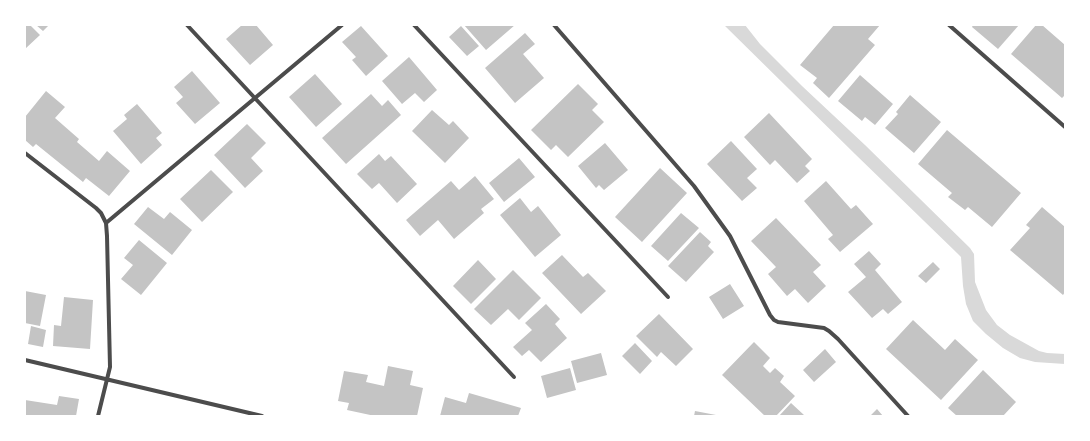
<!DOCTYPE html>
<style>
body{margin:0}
#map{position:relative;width:1090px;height:441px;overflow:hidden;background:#fff;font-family:"Asap Condensed",sans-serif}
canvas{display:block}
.frame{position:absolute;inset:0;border:26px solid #fff;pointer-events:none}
</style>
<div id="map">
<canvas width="1090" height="441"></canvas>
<div class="frame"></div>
</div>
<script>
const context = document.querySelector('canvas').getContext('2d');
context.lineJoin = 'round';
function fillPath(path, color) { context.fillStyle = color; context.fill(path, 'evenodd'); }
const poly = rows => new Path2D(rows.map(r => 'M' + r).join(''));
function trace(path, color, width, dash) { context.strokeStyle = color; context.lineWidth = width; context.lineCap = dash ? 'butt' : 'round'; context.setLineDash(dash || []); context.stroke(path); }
const water = poly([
 [724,25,745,25,760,44,802,86,865,145,970,248,974,254,975,282,986,310,997,325,1010,335,1039,351,1047,353,1065,354,1065,364,1035,362,1020,358,1003,348,986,334,973,321,966,304,963,286,961,257,957,253,855,154]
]);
const building = poly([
 [25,25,30,25,40,35,25,49],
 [36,25,49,25,43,31],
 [242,25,256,25,273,45,250,65,226,39],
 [464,25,515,25,486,50],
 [834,25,880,25,868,39,875,45,829,98,813,83,817,78,800,65],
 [973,25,1019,25,998,49,972,27],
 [1036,25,1042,25,1065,45,1065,95,1062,98,1011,54],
 [361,26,388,56,366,76,352,60,356,57,342,42],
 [461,26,479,46,467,56,449,37],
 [525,33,535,44,523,54,544,78,515,103,485,68],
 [409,57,437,90,424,102,415,93,402,104,382,81],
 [192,71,220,103,195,124,176,103,183,97,174,87],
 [315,74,342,104,316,127,289,97],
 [860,75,893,104,875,125,865,117,862,121,838,101],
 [578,84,598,104,592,110,604,122,568,157,556,145,551,150,531,130],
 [46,91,65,107,55,118,79,139,77,142,99,161,107,151,130,171,109,196,86,178,83,182,36,144,33,147,25,140,25,117],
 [371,94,382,106,388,100,401,115,346,164,322,138],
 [910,95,941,122,914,153,885,128,898,114,896,112],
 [137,104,162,133,156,138,162,145,141,164,113,131,127,119,124,115],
 [432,110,449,125,453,121,469,138,445,163,412,131],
 [769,113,812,159,805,166,810,171,797,183,775,160,770,165,744,137],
 [247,124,266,143,251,158,263,171,245,188,214,155],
 [947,130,1021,193,992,227,968,207,965,210,948,197,952,193,918,164],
 [731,141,757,169,747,178,757,188,742,201,707,164],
 [605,143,628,170,604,190,599,185,596,188,578,166],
 [379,154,385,161,391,156,417,184,397,203,379,183,372,189,357,174],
 [519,158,535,177,504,202,489,183],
 [660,168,687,193,642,242,615,217],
 [211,170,233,192,202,222,180,199],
 [475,176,494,199,481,209,484,213,454,239,438,220,420,236,406,220,451,181,459,190],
 [826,181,851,209,856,205,873,224,840,252,828,239,833,235,804,201],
 [520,198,531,212,538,206,561,235,535,257,500,215],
 [148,207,164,219,170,212,192,230,172,255,134,224],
 [1042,207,1065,227,1065,292,1063,295,1010,250,1030,228,1026,225],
 [681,213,699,228,668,261,651,246],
 [776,218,821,265,813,272,826,286,808,303,795,289,787,296,768,274,776,267,751,241],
 [700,232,711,242,708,246,714,252,686,282,668,266],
 [139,240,167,263,141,295,121,279,133,265,124,258],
 [869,251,881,264,875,270,902,302,888,314,883,309,872,318,848,292,866,277,854,264],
 [562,255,583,277,588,273,606,291,581,314,542,273],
 [478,260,496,279,471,304,453,286],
 [933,262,940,269,926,283,918,276],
 [513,270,541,298,519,320,508,309,491,325,474,309],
 [730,284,744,306,723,319,709,297],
 [25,291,46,295,40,326,25,323],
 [64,297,93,300,90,349,53,346,54,325,61,326],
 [546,304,560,319,555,324,567,338,541,362,529,350,522,356,513,347,532,330,525,323],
 [659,314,693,349,676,366,661,352,657,357,636,336],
 [913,320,945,350,955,339,978,360,941,400,886,349],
 [31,326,46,330,43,347,28,344],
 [754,342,770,358,763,366,770,373,775,368,784,376,780,382,795,396,776,416,765,416,722,375],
 [635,343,652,361,640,374,622,356],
 [825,349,836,362,814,382,803,370],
 [601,353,607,375,577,383,571,361],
 [388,366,413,371,410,385,423,388,417,416,375,416,347,410,349,403,338,401,344,371,368,375,366,382,384,386],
 [570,368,576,390,547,398,541,376],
 [983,370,1016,402,1003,416,957,416,948,408],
 [469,393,521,408,518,416,440,416,445,397,466,403],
 [59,396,79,399,76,416,25,416,25,400,57,405],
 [791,403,804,415,803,416,779,416],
 [877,409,883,416,870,416],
 [695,411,716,415,716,416,694,416]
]);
const minor = poly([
 [187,25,514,377],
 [414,25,668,297],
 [554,25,694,186,730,236,770,315,774,320,778,322,824,328,829,331,838,339,908,416],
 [949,25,1065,127],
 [25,153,96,208,101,213,106,223,107,236,110,367,98,416],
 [106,223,342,25],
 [25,360,262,416]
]);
fillPath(water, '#d9d9d9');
fillPath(building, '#c4c4c4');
trace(minor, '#4c4c4c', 4);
</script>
